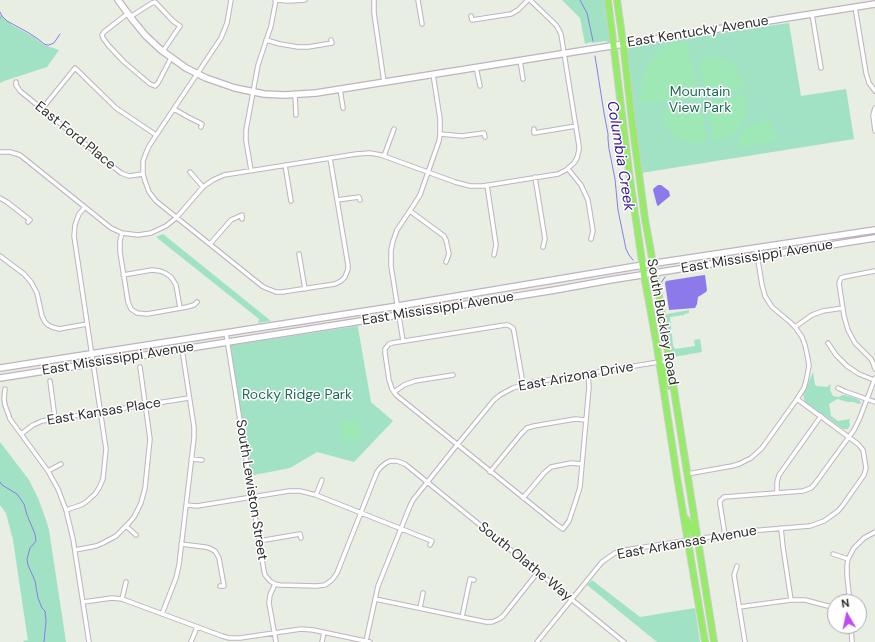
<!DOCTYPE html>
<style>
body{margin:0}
#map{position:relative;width:875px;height:642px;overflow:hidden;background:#e8eee1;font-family:"DM Sans",sans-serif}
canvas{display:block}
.north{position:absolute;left:827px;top:594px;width:40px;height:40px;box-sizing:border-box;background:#fff;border:1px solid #ababab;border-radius:50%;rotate:351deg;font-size:11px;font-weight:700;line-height:16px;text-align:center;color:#2e2e2e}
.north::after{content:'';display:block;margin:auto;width:14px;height:18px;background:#c04af3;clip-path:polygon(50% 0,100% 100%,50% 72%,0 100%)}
</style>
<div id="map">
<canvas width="875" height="642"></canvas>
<div class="north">N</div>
</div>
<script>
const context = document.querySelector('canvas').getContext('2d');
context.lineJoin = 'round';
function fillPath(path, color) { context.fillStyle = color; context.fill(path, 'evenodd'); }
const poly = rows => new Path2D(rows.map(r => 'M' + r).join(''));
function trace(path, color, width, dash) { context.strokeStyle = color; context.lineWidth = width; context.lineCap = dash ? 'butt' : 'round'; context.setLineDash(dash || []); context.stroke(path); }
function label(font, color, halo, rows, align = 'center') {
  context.font = font + ' "DM Sans",sans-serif'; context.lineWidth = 3; context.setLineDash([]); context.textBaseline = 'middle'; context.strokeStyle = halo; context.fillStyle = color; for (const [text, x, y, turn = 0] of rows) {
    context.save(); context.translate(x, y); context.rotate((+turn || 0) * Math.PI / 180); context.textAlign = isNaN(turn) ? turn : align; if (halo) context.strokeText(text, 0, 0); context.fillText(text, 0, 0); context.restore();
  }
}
const green = poly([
 [562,0,608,0,614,45,606,41,592,43,591,42,585,44,580,18],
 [0,14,5,19,12,25,34,37,44,45,59,50,47,67,4,81,0,83],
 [789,23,801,96,846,89,854,139,641,173,636,139,627,50,630,46],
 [163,234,271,321,258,323,259,319,156,237],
 [689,310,689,313,685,314,682,316,682,315,670,317,673,345,675,349,695,346,694,340,700,339,702,352,668,358,662,315],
 [357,322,371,402,393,421,354,462,317,452,290,468,249,476,227,342,234,345,357,326],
 [813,372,815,385,817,386,827,387,831,384,830,390,833,396,838,397,841,396,842,395,845,395,858,399,861,402,861,403,859,404,853,402,848,402,837,399,829,404,831,416,838,421,850,419,849,422,850,425,848,429,843,429,805,402,804,399,803,395],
 [0,442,29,480,38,498,46,520,49,530,66,642,23,642,25,640,28,641,13,540,6,513,0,505],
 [592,580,640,617,695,608,700,642,657,642,587,585]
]);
const pitch = poly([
 [679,41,686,41,699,93,695,98,641,103,641,91,643,77,649,63,656,54,661,50],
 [709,57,724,59,733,65,742,79,744,89,709,95,705,92,699,58],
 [745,96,746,102,746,113,744,120,740,126,735,132,728,137,713,141,707,106,710,102],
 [696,105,701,108,707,142,697,143,691,143,678,138,670,131,666,126,664,120,663,109],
 [764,120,767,120,771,122,777,140,757,145,757,144,755,146,751,147,751,146,741,148,739,141,740,135,748,127,764,121],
 [358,420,361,439,343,442,341,422]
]);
const water = poly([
 [658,185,661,185,669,191,670,196,658,206,657,205,653,190,654,188],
 [704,275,705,275,707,290,706,292,698,297,697,304,695,308,669,310,665,283,666,281]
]);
const stream = poly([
 [580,0,587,13,593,41],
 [0,12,2,16,7,21,29,33,38,39,44,44,47,45,49,45,54,43,60,34],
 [0,18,0,17],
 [595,56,604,113,608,134,608,139,609,149,615,179,618,210,626,249,629,255,633,260],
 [661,283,665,277],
 [0,482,2,485,17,494,24,504,27,515,35,534,36,541,30,548,27,559,28,565,35,581,38,598,42,608,45,611,46,621,44,642]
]);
const street = poly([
 [231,0,227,23,221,38,149,146,146,153,143,161,143,174,145,181,149,192,156,201,262,286,266,288,276,292,282,292,335,284,341,281,345,277,348,269,348,265,330,158],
 [275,0,289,1,305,0],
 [374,0,374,13,384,82],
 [418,0,422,24],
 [855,7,866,73,869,83,875,91],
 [127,14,104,32,102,35,103,38,109,46,124,62,150,84,155,86,158,83,171,58],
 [812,14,821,68],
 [471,16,472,20,511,14,518,10,528,0],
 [130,17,152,3,155,2,173,21,180,26,163,51],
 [266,40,280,44,298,47,308,47,332,43,331,40],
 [520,60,523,79],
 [476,67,480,86],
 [16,82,16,85,20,91,121,173,129,176,143,174],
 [340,89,343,108],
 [295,95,296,115],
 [875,108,873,115,875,131],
 [42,109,75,68,116,108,156,135],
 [174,109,188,117,202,124,201,127],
 [534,129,534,133,576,126],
 [440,134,462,136,484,133,485,137],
 [0,152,10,152,20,155,111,228,122,233,138,235,151,233,166,226,177,217,203,187,213,180,224,175,356,154,370,153,381,155,455,182,470,186,483,186,558,174,566,170,574,163,577,158,579,150,579,146,564,53,561,34,559,30,556,25,530,0],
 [384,156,394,129],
 [285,165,291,201],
 [568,169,581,185,588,200,593,231,591,239],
 [251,170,246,141,246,130,258,65,271,26,276,0],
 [190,172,203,187],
 [535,177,545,239,543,247],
 [487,185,496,245,494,255],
 [0,198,7,202,30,220,28,222],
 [337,200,359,197,360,200],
 [410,211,444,236,446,240,449,254,446,262],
 [122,233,120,241,120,252,128,302,131,309,137,313,147,314,187,307,194,305,197,302],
 [210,244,231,220,242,215,242,219],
 [299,254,305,289],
 [0,256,24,274,31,282,37,293,42,316,45,322,48,325,52,327,59,329,87,324],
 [875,271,844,277,841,278,839,283,844,316,848,330,855,343,871,359,873,363,875,369],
 [123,275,152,270,160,271,165,273,171,277,176,285,180,308],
 [795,327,812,315,823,311,843,308],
 [226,333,264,571,265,575,270,581,275,584,280,585,316,586,325,585,332,580,337,573,377,472,381,467,386,463,390,461,397,461,405,464,624,642],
 [403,341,391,266,391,250,393,241,397,230,413,206,420,195,439,141,440,134,440,119,433,74],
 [828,343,836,355,847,366,859,374,874,380],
 [50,381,55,418],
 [523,384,514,332,513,328,508,325,505,325,392,343,389,344,385,349,385,353,389,380,392,389,396,395,556,524,563,529,569,521,577,497,580,487,589,387,588,374],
 [838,388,844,391,875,402],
 [5,389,4,399,5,405,10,419,48,471,58,489,66,510,73,539,89,642],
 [394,392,404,385,415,381,453,375],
 [21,434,33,425,42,421,189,398],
 [191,459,202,460],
 [48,471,61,464],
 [490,472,521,434,527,428,534,426,575,419,586,420],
 [687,474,732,466,739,464,751,458,762,448,797,399,804,388,806,381,809,366,808,359,805,345,802,337,795,327,790,322,772,307,765,296,762,285,756,248],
 [777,492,777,482,779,475,821,416],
 [316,495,322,480],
 [523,498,544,473,551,467,571,463,582,464],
 [186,505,197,506,289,491,300,491,316,495,432,541,430,545],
 [66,510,81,505,86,502,95,494,99,488,103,479,106,449,74,236,75,225,77,219,79,214,85,207],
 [126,526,136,535],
 [781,528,783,547,791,600],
 [725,535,720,504,720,501,724,497,803,491,811,488,814,485,854,430,859,420,875,378],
 [259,541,300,534,301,538],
 [181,544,205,547,209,548,215,551,219,558,224,586,220,586],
 [75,550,96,546,103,543,116,536,129,523,134,517,141,503,145,488,150,439,140,367],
 [833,554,848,559],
 [737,566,734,575,745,642],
 [275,584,270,595,269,603,276,642],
 [122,599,126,582],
 [375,599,486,622,492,622,499,619,503,616,538,572],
 [83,602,112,598,122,599,222,636,229,638,240,638,301,629,313,630,370,642],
 [850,602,847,576,847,565,848,559,854,548,864,538,875,532],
 [739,607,791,600,805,600,828,606,835,606],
 [420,608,423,593],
 [162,614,176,578,179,565,194,438,194,427,182,349],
 [462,617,470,579,474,580],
 [851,626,852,642],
 [366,641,378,586,410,506,413,500,457,445,494,400,500,395,513,388,529,383,659,362,669,363],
 [191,642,197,627],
 [322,642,324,632],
 [537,642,602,562,615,553,625,550,749,531,810,526,824,521,838,511,843,505,864,475,866,468,863,450,858,444,797,399]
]);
const secondary = poly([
 [118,0,132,19,145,35,161,50,186,68,206,78,235,88,264,94,285,95,316,93,875,4],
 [0,368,398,306,643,265,875,230],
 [0,378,399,315,555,290,610,280,875,238]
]);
const primary = poly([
 [608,0,630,179,644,275,656,341,677,477,705,642],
 [617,0,624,50,632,122,645,219,661,308,714,642],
 [661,365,670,386],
 [686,519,696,537]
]);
const streetNames = [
 ["East Kentucky Avenue",698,32,-9],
 ["East Ford Place",75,136,39],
 ["East Mississippi Avenue",757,257,-9],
 ["East Mississippi Avenue",438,309,-9],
 ["South Buckley Road",662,322,80],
 ["East Mississippi Avenue",118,359,-9],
 ["East Arizona Drive",576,377,-10],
 ["East Kansas Place",104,412,-9],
 ["South Lewiston Street",251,490,81],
 ["East Arkansas Avenue",687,543,-10],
 ["South Olathe Way",525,562,39]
];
const parkNames = [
 ["Mountain",700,92],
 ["View Park",700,108],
 ["Rocky Ridge Park",297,395]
];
const waterNames = [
 ["Columbia Creek",620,156,81]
];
fillPath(green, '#a1e2c4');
fillPath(pitch, '#9de8b5');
fillPath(water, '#8c7aea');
trace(stream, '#8c7aea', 1);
trace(street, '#bdb4c0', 5.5);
trace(secondary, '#bdb4c0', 8);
trace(primary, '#cdcdcd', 8);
trace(street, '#fff', 3.5);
trace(secondary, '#fff', 5.5);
trace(primary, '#96eb69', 6);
label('14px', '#2e2e2e', '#fff', streetNames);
label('14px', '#1f6a52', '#fff', parkNames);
label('italic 15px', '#33149c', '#fff', waterNames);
</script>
